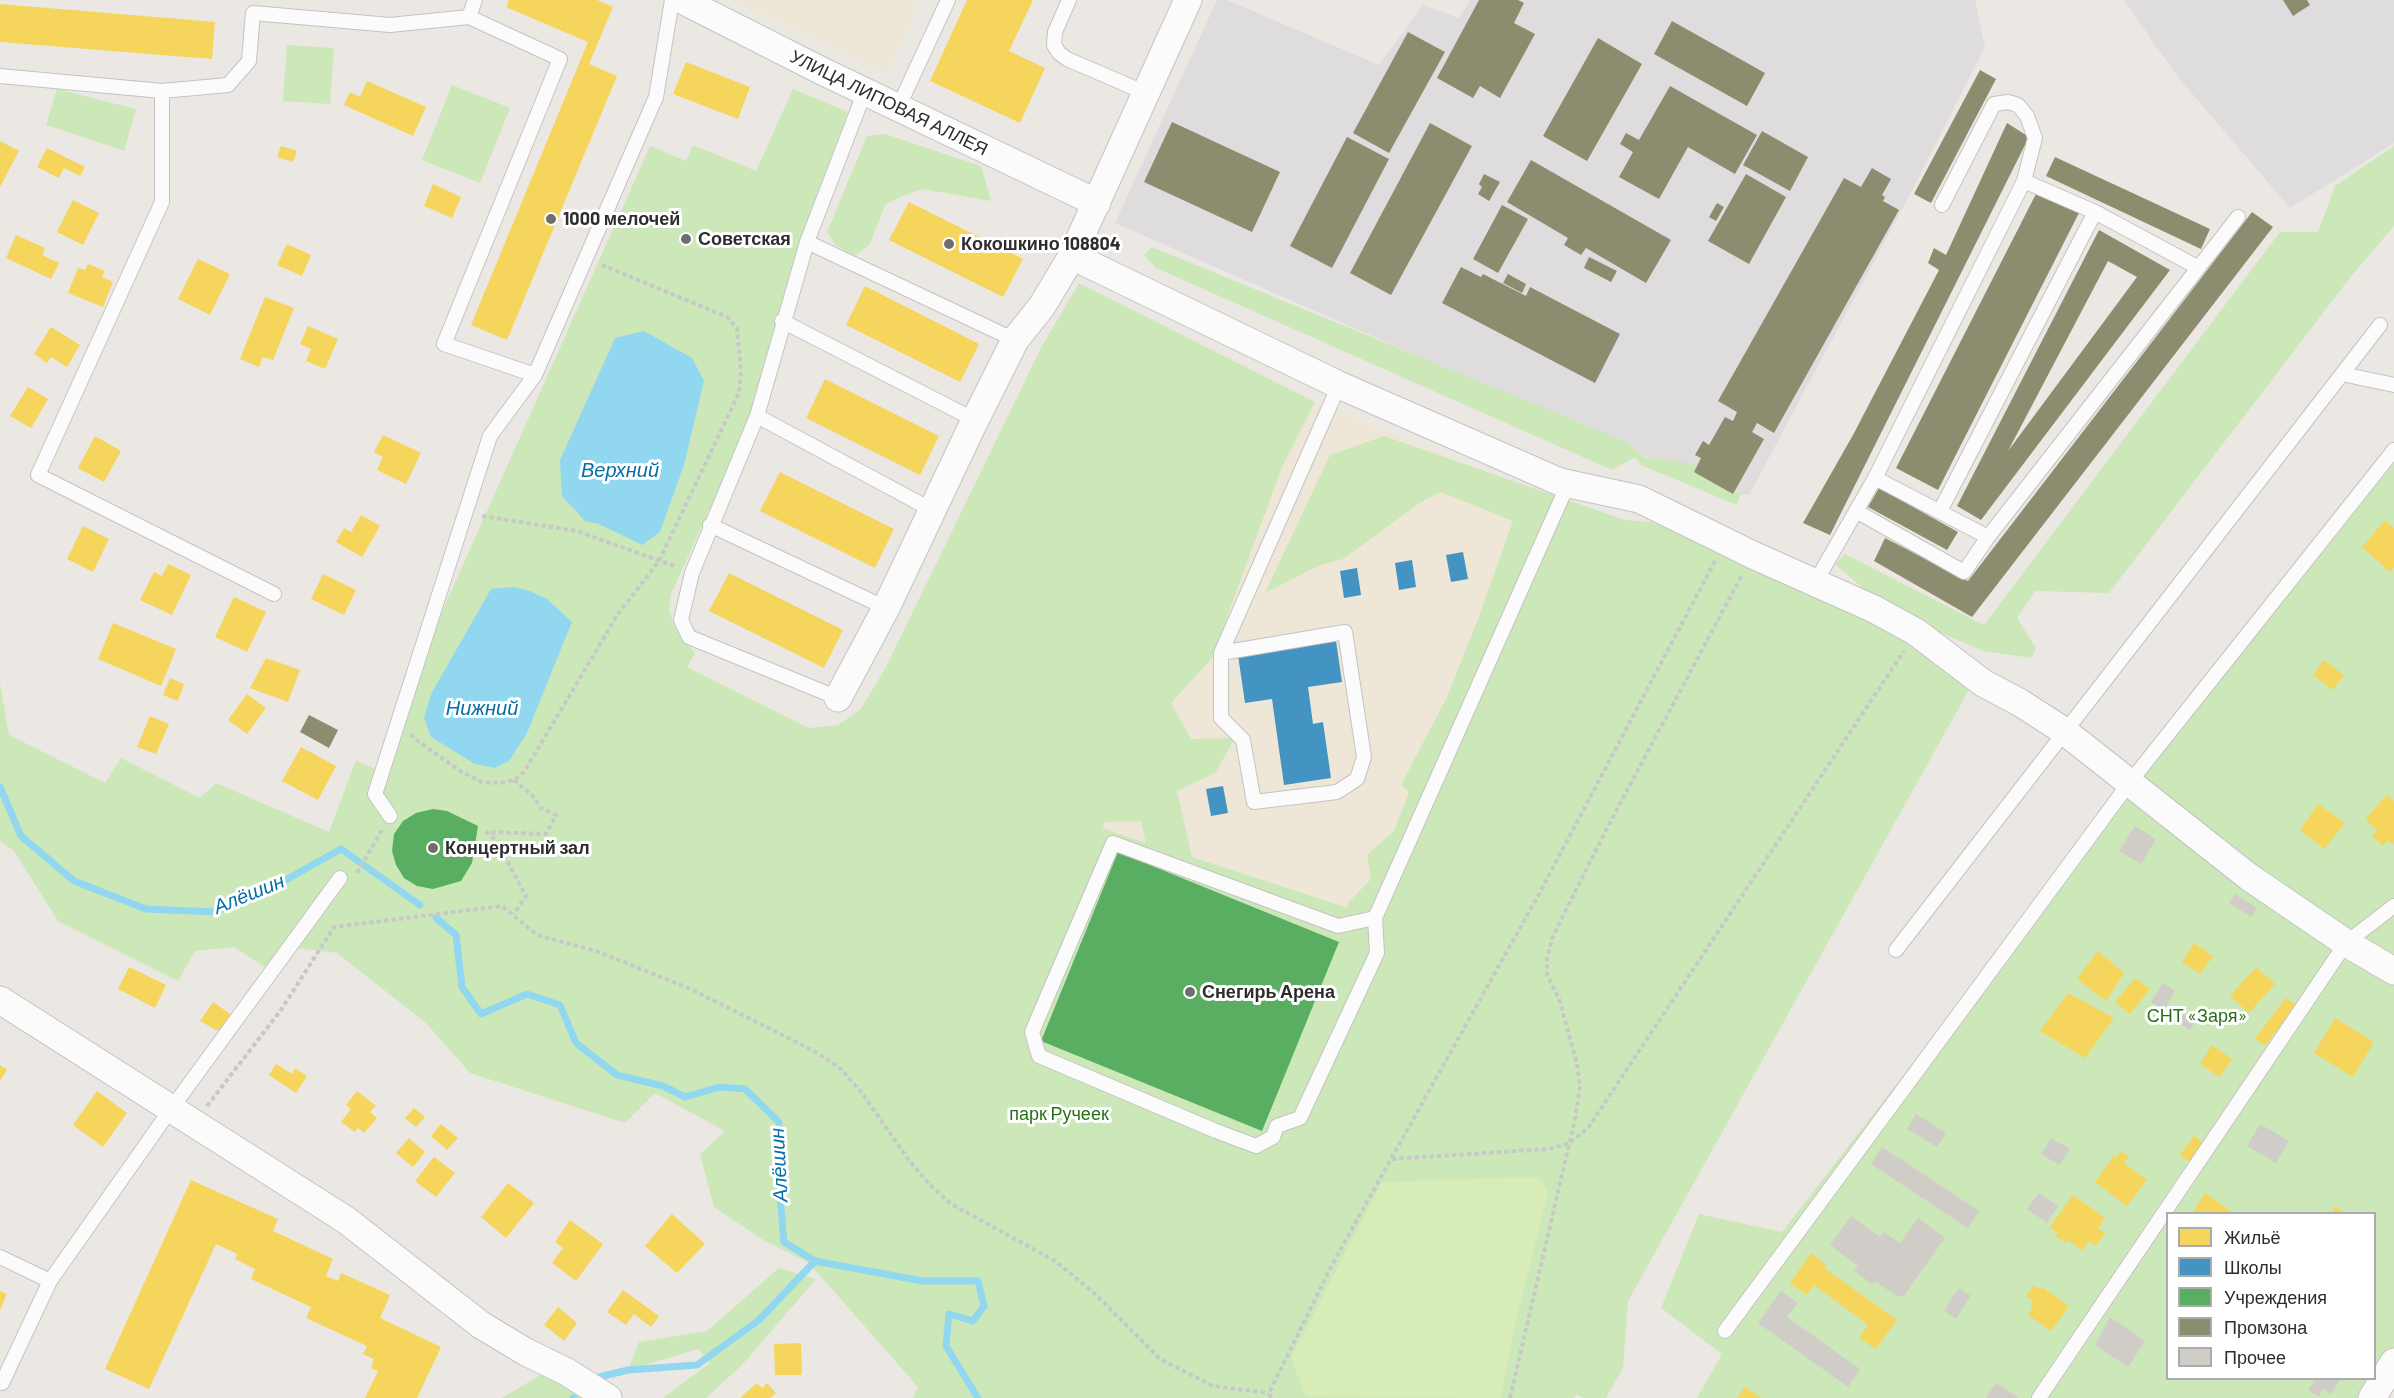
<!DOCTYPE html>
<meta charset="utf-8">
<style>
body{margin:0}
#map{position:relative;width:2394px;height:1398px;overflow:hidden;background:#ebe7e2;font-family:Barlow,sans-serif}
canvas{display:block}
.legend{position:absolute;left:2166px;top:1212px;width:210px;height:168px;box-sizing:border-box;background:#fff;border:2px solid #ababab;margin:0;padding:8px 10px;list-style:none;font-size:18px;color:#2d2d2d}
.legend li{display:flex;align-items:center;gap:12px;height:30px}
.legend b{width:30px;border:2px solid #ababab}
</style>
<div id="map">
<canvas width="2394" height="1398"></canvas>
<ul class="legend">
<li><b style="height:16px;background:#f6d55c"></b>Жильё</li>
<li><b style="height:16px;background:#4393c3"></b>Школы</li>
<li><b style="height:16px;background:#5aae61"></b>Учреждения</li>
<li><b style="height:16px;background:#8c8c6e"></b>Промзона</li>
<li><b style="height:16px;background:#d0cdc9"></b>Прочее</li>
</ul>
</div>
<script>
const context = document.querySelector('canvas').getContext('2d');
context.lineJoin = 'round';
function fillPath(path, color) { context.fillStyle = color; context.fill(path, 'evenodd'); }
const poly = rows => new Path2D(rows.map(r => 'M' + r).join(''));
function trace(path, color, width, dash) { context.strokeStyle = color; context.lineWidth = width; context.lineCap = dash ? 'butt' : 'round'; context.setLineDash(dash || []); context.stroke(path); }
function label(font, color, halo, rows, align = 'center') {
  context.font = font + ' Barlow,sans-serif'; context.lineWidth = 6; context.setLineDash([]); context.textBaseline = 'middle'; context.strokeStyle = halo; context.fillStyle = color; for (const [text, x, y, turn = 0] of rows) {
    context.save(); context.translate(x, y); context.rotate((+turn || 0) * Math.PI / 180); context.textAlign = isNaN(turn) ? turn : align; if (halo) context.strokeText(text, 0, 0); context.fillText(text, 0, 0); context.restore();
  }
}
const industrial = poly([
 [1217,0,1227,0,1379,65,1423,5,1459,18,1470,0,1975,0,1985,47,1909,196,1749,495,1732,494,1115,223],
 [2124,0,2394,0,2394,143,2290,208,2177,76]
]);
const education = poly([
 [730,0,921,0,887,73],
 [1315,402,1525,487,1478,619,1362,912,1102,828,1120,786]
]);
const green = poly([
 [287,45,334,48,330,104,283,101],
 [452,85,510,108,480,183,422,160],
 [57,89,136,109,124,151,46,125],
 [793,89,848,112,801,237,753,414,671,594,669,610,675,628,695,653,687,667,809,728,838,725,860,710,885,669,1042,346,1079,283,1315,402,1282,467,1212,658,1171,703,1191,739,1235,738,1215,773,1177,791,1192,857,1348,908,1347,904,1371,879,1367,855,1394,831,1409,792,1401,785,1447,697,1478,619,1513,521,1441,492,1421,502,1343,559,1320,565,1265,593,1330,455,1384,436,1625,520,1652,522,1875,623,1922,653,1970,688,1628,1301,1623,1368,1606,1398,1584,1398,1576,1395,1574,1398,913,1398,918,1387,809,1263,763,1240,714,1207,700,1154,725,1131,655,1093,625,1123,470,1073,426,1023,337,953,288,947,272,972,234,947,195,951,178,981,58,921,14,851,0,841,0,683,9,735,105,783,121,758,200,798,216,783,329,832,356,760,387,775,383,744,650,146,686,161,693,145,756,171],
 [1141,821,1146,843,1102,828,1105,822],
 [885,134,981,166,991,201,922,189,902,196,885,205,870,244,854,256,836,245,827,232,867,136],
 [2394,146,2394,226,2352,275,2109,593,2035,591,2017,618,2036,648,2032,658,1983,651,1888,610,1835,564,1845,554,1984,625,2280,232,2318,232,2335,186],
 [1152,247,1625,441,1644,457,1689,463,1741,493,1737,505,1641,465,1635,457,1612,470,1156,268,1144,255],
 [2394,450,2394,1372,2378,1398,1697,1398,1722,1354,1661,1308,1699,1214,1782,1232,2130,782],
 [2168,1214,2374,1214,2374,1378,2168,1378],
 [779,1268,816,1279,742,1365,706,1398,663,1398,710,1363,698,1349,628,1370,639,1342,707,1331],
 [542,1374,583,1398,502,1398]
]);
const pitch = poly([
 [1530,1177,1542,1181,1548,1193,1513,1333,1501,1398,1306,1397,1291,1358,1382,1182]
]);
const water = poly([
 [644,331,692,358,704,381,684,465,660,532,642,545,599,524,585,521,562,496,560,460,615,338],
 [513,587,530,591,547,599,572,622,527,733,509,761,495,768,475,764,431,737,424,718,431,694,491,589]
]);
const homes = poly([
 [509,0,597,0,613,7,589,64,617,76,507,340,471,325,588,42,506,7],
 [967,0,1033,0,1009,51,1045,68,1020,123,930,81],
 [0,4,215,22,212,59,0,42],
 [686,62,750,87,738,119,673,94],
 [367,81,426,107,413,136,344,105,350,92,360,97],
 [0,141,19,151,0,187],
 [281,146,297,151,293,162,277,157],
 [47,148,85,167,80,176,64,168,59,178,37,167],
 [433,184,461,197,452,218,424,206],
 [73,200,99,213,83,245,57,232],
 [909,202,1023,259,1003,297,889,240],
 [16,235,45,248,42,255,59,263,51,279,6,258],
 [287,244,311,255,302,276,277,265],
 [198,259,230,274,210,315,178,299],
 [88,264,105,271,102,277,113,282,103,307,68,293,78,268,85,270],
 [865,286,979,344,960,382,846,325],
 [265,297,294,308,273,360,263,357,259,367,240,359],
 [308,326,338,339,325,369,306,361,311,349,300,344],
 [51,327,80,345,67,367,51,357,47,363,34,354],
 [825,379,939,436,920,475,806,418],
 [28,387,48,399,31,428,10,416],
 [383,435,421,453,406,484,377,470,383,457,374,452],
 [95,436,121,451,104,482,78,468],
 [780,472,894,529,875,568,760,511],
 [361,515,380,526,362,557,336,542,344,528,351,532],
 [2385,520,2394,528,2394,567,2390,572,2362,547],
 [83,526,109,539,93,572,67,559],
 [168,564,191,575,172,615,140,600,154,572,162,576],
 [729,573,843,630,824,668,709,611],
 [323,574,356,590,344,615,311,599],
 [234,597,266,612,247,652,215,637],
 [113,623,176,649,161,686,98,659],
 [266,658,300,670,288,702,250,688],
 [2324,660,2344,675,2333,690,2313,675],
 [170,678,184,684,178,701,163,695],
 [247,694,266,708,247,734,228,720],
 [150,716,169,724,156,754,137,747],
 [301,747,336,766,318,800,282,781],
 [2387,795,2394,801,2394,845,2388,840,2383,846,2372,836,2377,830,2365,819],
 [2318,804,2345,823,2324,849,2300,830],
 [2194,943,2213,956,2200,974,2182,962],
 [2098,951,2124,973,2106,1001,2077,979],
 [129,967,166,985,155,1008,118,989],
 [2256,967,2275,984,2249,1013,2230,996],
 [2135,978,2150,989,2130,1014,2115,1002],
 [2068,993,2114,1018,2085,1058,2040,1031],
 [2286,998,2296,1005,2265,1046,2255,1038],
 [213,1002,232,1015,218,1031,200,1021],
 [2335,1018,2374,1042,2353,1077,2314,1053],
 [2212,1045,2232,1059,2220,1077,2200,1064],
 [276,1064,292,1074,295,1068,307,1076,296,1093,269,1075],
 [0,1065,7,1070,0,1081],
 [97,1091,127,1113,103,1147,73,1125],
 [357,1091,376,1106,370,1112,377,1118,364,1133,358,1128,355,1132,341,1122,351,1109,346,1105],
 [414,1108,425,1117,416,1127,405,1118],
 [441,1124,458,1138,447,1150,431,1136],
 [2194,1136,2204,1143,2190,1162,2180,1155],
 [409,1138,425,1152,413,1167,396,1153],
 [2121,1151,2129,1157,2124,1163,2147,1180,2127,1206,2095,1182,2114,1156,2117,1158],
 [434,1157,455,1173,436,1197,415,1181],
 [191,1180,278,1219,273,1231,333,1259,326,1276,338,1281,341,1273,390,1295,380,1318,441,1347,417,1398,365,1398,378,1371,371,1368,374,1359,363,1354,367,1346,306,1318,311,1307,251,1279,255,1269,235,1259,237,1254,216,1244,149,1389,105,1369],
 [508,1183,534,1203,506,1238,481,1217],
 [2205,1193,2231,1211,2229,1214,2192,1214],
 [2073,1195,2105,1218,2098,1228,2105,1233,2096,1246,2089,1241,2082,1250,2068,1240,2066,1243,2055,1236,2058,1233,2050,1227],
 [2335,1206,2346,1214,2331,1214],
 [672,1214,705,1244,677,1273,645,1246],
 [570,1220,603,1244,576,1281,552,1263,563,1248,555,1242],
 [1811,1253,1826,1265,1824,1268,1897,1320,1876,1349,1859,1338,1868,1325,1814,1285,1807,1295,1790,1283],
 [2034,1285,2041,1290,2042,1287,2069,1306,2051,1331,2028,1315,2033,1308,2030,1306,2033,1301,2026,1296],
 [623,1290,659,1316,651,1327,634,1314,626,1325,607,1312],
 [0,1291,7,1294,0,1310],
 [558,1307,577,1323,564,1341,544,1325],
 [801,1343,802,1375,775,1375,774,1344],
 [757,1383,762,1388,767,1383,776,1393,770,1398,740,1398],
 [1745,1387,1761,1398,1737,1398]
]);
const schools = poly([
 [1463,552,1468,579,1451,582,1446,555],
 [1412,560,1416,587,1399,590,1395,563],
 [1357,568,1361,595,1344,598,1340,571],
 [1336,641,1342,682,1308,687,1313,724,1323,722,1331,778,1284,785,1272,699,1245,703,1238,655],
 [1223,786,1228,813,1211,816,1206,789]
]);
const public = poly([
 [433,809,447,811,478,826,472,863,461,881,433,889,417,886,404,878,396,865,392,851,394,834,403,821,416,813],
 [1118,852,1339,942,1262,1131,1041,1041]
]);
const industry = poly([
 [1479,0,1518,0,1524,3,1514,23,1535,34,1500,98,1480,86,1473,98,1437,78],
 [2283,0,2307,0,2310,5,2293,16],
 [1672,21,1765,73,1747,106,1654,54],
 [1408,32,1445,52,1389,153,1353,133],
 [1598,38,1642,64,1587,161,1543,136],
 [1980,70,1996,79,1931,203,1914,194],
 [1670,86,1757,135,1735,174,1688,147,1659,199,1619,177,1633,152,1620,144,1626,133,1639,140],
 [1172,122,1280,172,1252,232,1144,182],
 [1430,123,1472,146,1391,295,1350,273],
 [2007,123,2029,137,1830,535,1803,523,1853,435,1939,270,1928,263,1934,248,1946,255],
 [1762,131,1808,157,1790,191,1743,165],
 [1347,137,1389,159,1332,268,1290,246],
 [2055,157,2210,229,2201,249,2046,176],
 [1531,160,1671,240,1646,283,1586,248,1581,255,1564,245,1568,238,1507,202],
 [1872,168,1891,179,1882,195,1885,197,1883,201,1899,210,1774,433,1757,423,1752,432,1764,439,1733,494,1694,472,1701,458,1695,455,1703,441,1709,445,1725,417,1733,421,1737,412,1718,401,1844,178,1861,187],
 [1484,174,1500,182,1489,201,1478,194,1482,187,1479,184],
 [1746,174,1786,197,1749,264,1708,241],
 [2038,190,2080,211,1938,490,1896,468],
 [1717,203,1724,207,1716,221,1709,217],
 [1502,205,1528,219,1498,273,1473,259],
 [2252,212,2273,227,1972,617,1874,561,1885,538,1968,581],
 [2099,230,2170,270,1981,520,1957,506],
 [2108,261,2137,277,2008,451],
 [1589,257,1617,271,1611,282,1584,268],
 [1461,267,1481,277,1483,274,1526,296,1530,287,1620,334,1595,383,1442,303],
 [1508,274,1526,284,1522,293,1503,283],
 [1879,488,1958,532,1947,550,1868,507],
 [309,715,338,730,329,748,300,732]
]);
const stream = poly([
 [0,787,21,836,74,881,146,909,215,912,282,882,341,849,420,905],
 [436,918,456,935,462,987,481,1014,527,994,560,1005,576,1043,617,1075,663,1086,685,1097,720,1087,745,1089,779,1122,778,1174,784,1242,815,1261,922,1281,978,1281,984,1306,973,1321,949,1314,946,1346,978,1398],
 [599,1377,628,1370,697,1365,759,1320,815,1261],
 [573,1398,574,1398]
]);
const building = poly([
 [2135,826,2156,839,2141,864,2119,851],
 [2235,894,2257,908,2251,917,2229,903],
 [2163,983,2175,991,2164,1010,2151,1002],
 [2179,1011,2195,1021,2190,1030,2174,1020],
 [1916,1114,1946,1133,1937,1147,1907,1129],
 [2260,1124,2289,1141,2276,1163,2247,1146],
 [2051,1138,2070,1149,2059,1165,2041,1154],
 [1882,1147,1979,1211,1968,1228,1871,1164],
 [2039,1193,2058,1206,2047,1223,2027,1209],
 [1851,1216,1880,1237,1884,1232,1900,1243,1918,1218,1945,1238,1903,1297,1900,1295,1898,1297,1875,1281,1872,1284,1854,1271,1858,1266,1830,1245],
 [1959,1288,1971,1296,1956,1319,1944,1310],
 [1781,1291,1798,1303,1787,1317,1860,1369,1848,1387,1758,1323],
 [2110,1317,2145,1341,2128,1367,2095,1345],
 [2316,1378,2337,1378,2340,1380,2331,1394,2323,1389,2319,1397,2308,1390],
 [1996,1383,2019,1398,1986,1398]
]);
const path = poly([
 [482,516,577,531,677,567],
 [411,734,415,739,460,771,482,782,500,783,514,780,524,772,618,614,659,561,739,393,741,371,737,328,727,317,602,265],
 [514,780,532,795,541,808,556,815,546,834,487,832,497,842,526,896,514,914],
 [357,873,382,830],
 [207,1106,281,1010,334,927,502,906,537,935,596,951,693,990,814,1051,841,1069,862,1093,908,1159,930,1185,951,1204,1055,1261,1094,1293,1160,1359,1213,1386,1269,1393],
 [1392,1159,1548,1149,1569,1143,1588,1128,1904,651],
 [1271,1398,1269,1393,1333,1263,1539,894,1715,561],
 [1510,1398,1575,1119,1580,1086,1577,1064,1559,999,1547,975,1547,958,1553,936,1607,828,1742,575]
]);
const service = poly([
 [1069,0,1055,32,1054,45,1059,53,1067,59,1146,93],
 [469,17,560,59,444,344,535,375,656,97,672,0],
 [0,76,162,91,228,85,249,61,253,13,390,25,469,17,475,0],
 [162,91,162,202,38,475,274,594],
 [898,108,948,0],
 [2024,181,2095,212,2197,267],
 [807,242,1015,340],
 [782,321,975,420],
 [2342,374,2394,385],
 [757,416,932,510],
 [1875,478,1988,537],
 [1856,511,1964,572,1988,537,2238,217],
 [1940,511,2095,212],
 [710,525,886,608],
 [1815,583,1875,478,2024,181,2035,138,2027,116,2018,105,2008,102,1994,104,1942,205],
 [1221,653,1345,632,1364,757,1357,779,1337,792,1254,802,1243,740,1221,718,1221,653,1339,385],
 [838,698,689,637,681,620,692,573,757,416,807,242,865,91],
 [390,816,375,794,490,436,535,375],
 [1375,918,1338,926,1113,843,1032,1032,1039,1056,1216,1131,1256,1146,1273,1137,1277,1126,1300,1118,1377,953,1375,918,1568,484],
 [1896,950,2380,325],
 [0,1257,50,1281,2,1383,0,1381],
 [50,1281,171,1109,340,878],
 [1725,1331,2130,782,2394,450],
 [2039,1398,2346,943,2394,906]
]);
const minor = poly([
 [682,0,822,71,1097,203],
 [1072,256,1339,385,1560,482,1639,499,1753,555,1874,609,1916,632,1983,683,2019,702,2064,731,2249,877,2346,943,2394,971],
 [838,698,886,608,975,420,1015,340,1042,306,1072,256,1188,0],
 [0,1000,346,1220,481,1325,526,1352,567,1372,608,1398],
 [2372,1398,2394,1362]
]);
const markers = [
 [551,219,6,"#706e6c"],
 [686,239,6,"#706e6c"],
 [949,244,6,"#706e6c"],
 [433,848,6,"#706e6c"],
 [1190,992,6,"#706e6c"]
];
const streetNames = [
 ["УЛИЦА ЛИПОВАЯ АЛЛЕЯ",889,103,26]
];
const poiNames = [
 ["1000 мелочей",563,219],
 ["Советская",698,239],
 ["Кокошкино 108804",961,244],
 ["Концертный зал",445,848],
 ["Снегирь Арена",1202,992]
];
const parkNames = [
 ["СНТ «Заря»",2197,1016],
 ["парк Ручеек",1059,1114]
];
const waterNames = [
 ["Верхний",620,470],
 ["Нижний",482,708],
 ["Алёшин",249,894,-22],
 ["Алёшин",779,1165,-93]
];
fillPath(industrial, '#dfdcde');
fillPath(education, '#eee6d6');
fillPath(green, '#cce8b9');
fillPath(pitch, '#d8ecb7');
fillPath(water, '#92d7f0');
fillPath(homes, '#f6d55c');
fillPath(schools, '#4393c3');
fillPath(public, '#5aae61');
fillPath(industry, '#8c8c6e');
trace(stream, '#92d7f0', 7);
fillPath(building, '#d0cdc9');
trace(service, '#c4c3c3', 16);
trace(minor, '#c4c3c3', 29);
trace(path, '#c8c8c8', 4, [4.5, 3]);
trace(service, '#fcfbfb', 14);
trace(minor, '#fcfbfb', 27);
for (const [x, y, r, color] of markers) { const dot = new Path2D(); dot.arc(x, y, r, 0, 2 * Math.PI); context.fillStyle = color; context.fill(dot); trace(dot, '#fff', 2); }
label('18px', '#2d2d2d', '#fff', streetNames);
label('bold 18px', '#2d2d2d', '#fff', poiNames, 'left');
label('18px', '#287016', '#fff', parkNames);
label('italic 20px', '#066ea8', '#fff', waterNames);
</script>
